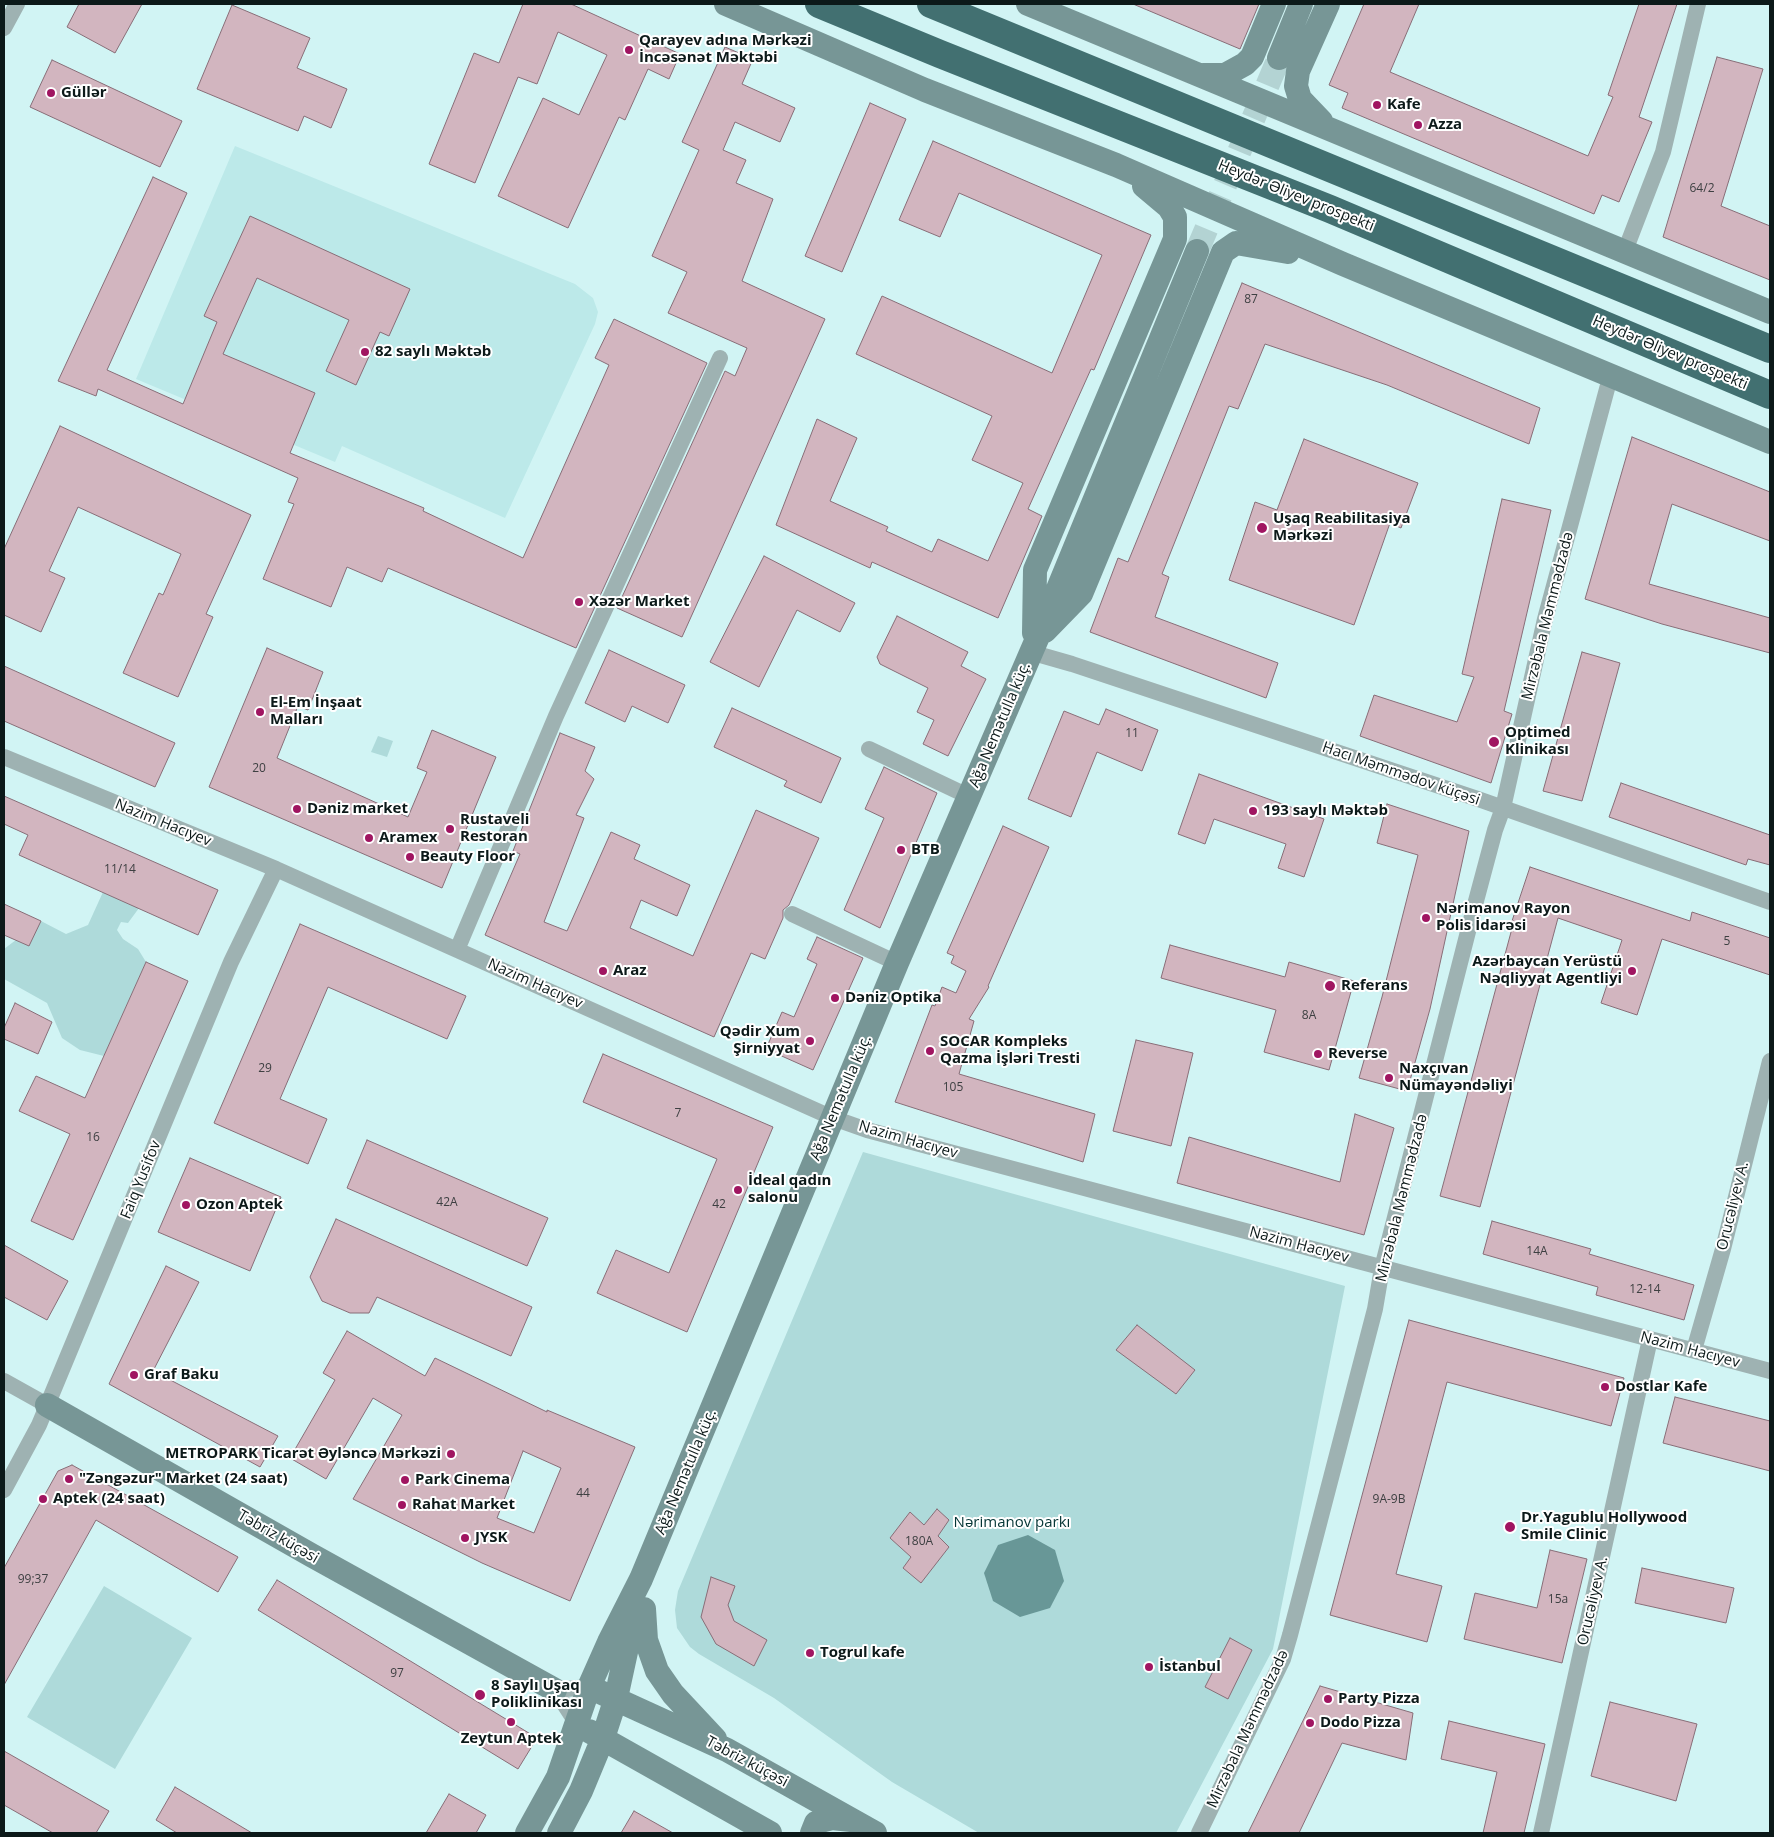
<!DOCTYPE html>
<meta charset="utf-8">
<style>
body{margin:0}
#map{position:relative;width:1774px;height:1837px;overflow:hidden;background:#d1f4f4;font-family:"Open Sans",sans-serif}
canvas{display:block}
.frame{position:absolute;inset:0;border:5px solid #0c1919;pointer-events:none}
</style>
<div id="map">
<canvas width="1774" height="1837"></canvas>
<div class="frame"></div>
</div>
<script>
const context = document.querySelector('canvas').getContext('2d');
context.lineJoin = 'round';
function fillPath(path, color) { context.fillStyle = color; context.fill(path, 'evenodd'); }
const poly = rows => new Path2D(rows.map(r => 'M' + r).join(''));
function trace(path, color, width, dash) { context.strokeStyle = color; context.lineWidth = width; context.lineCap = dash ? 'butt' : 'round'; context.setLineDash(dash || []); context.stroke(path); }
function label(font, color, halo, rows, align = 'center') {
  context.font = font + ' "Open Sans",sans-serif'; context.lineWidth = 4; context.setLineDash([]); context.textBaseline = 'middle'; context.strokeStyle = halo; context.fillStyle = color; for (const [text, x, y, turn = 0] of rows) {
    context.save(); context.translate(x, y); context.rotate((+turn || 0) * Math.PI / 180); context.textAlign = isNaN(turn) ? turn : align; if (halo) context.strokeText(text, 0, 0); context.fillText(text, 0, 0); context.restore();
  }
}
const built = poly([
 [235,146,575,284,593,298,598,312,595,324,505,518,342,446,335,462,136,379]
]);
const green = poly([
 [378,736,393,741,387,757,371,752],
 [103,892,139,908,128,923,121,922,117,930,123,939,138,949,146,962,104,1056,80,1050,62,1038,47,1003,4,979,4,949,41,921,66,934,88,925],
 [863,1152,1345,1286,1273,1649,1176,1833,979,1833,892,1782,774,1698,699,1654,690,1647,677,1628,675,1610,678,1591],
 [104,1586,192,1638,115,1769,27,1717]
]);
const water = poly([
 [1028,1535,1055,1550,1064,1581,1050,1608,1020,1617,993,1601,984,1573,998,1545]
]);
const building = poly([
 [79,4,142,4,115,53,67,27,79,4],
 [523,4,571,4,680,54,669,79,648,69,625,120,619,117,568,228,498,196,543,98,579,115,607,55,558,32,537,84,518,77,475,183,429,164,474,53,499,63,523,4],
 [1133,4,1259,4,1240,49,1133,4],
 [1364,4,1419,4,1390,72,1588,156,1613,97,1608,95,1639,4,1677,4,1639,117,1652,122,1619,202,1602,195,1594,214,1342,108,1348,93,1329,85,1364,4],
 [232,5,310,38,297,68,347,89,331,128,304,116,298,131,197,89,232,5],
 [725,47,753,59,742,84,795,108,780,142,735,122,723,150,746,160,736,183,773,199,742,281,825,319,682,637,617,608,725,371,735,376,747,348,668,313,687,272,652,256,699,150,682,142,725,47],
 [1717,57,1763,69,1721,206,1770,226,1770,280,1663,237,1717,57],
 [52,60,182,121,160,167,30,107,52,60],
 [870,103,906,119,842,272,805,256,870,103],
 [933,141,1151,235,1094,370,1091,369,1028,509,1042,516,998,618,872,562,870,568,776,525,817,419,857,438,830,501,888,527,886,531,932,552,938,539,988,561,1023,483,972,460,992,416,856,354,882,296,1052,373,1102,255,959,193,940,237,899,220,933,141],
 [153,177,187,193,107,370,183,404,217,322,204,316,250,216,410,289,389,336,380,332,356,385,326,371,349,320,257,278,223,354,315,393,290,453,424,508,423,511,523,558,609,365,595,358,614,319,707,363,576,648,388,568,382,582,347,567,331,607,263,579,294,504,288,502,298,478,98,389,96,396,58,381,153,177],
 [1242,283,1540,408,1529,444,1387,385,1265,344,1238,409,1229,406,1162,574,1169,577,1155,617,1278,663,1266,698,1090,632,1118,558,1128,562,1242,283],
 [60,426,251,515,206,614,213,617,178,697,123,673,159,593,163,595,181,554,78,507,49,571,65,578,41,632,4,615,4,549,60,426],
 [1632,437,1770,492,1770,541,1672,504,1649,584,1770,618,1770,653,1662,624,1585,599,1632,437],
 [1304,439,1418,483,1401,528,1390,523,1354,625,1229,580,1255,502,1277,510,1304,439],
 [1502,499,1551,510,1504,711,1512,714,1491,783,1360,736,1374,695,1457,722,1474,677,1462,674,1502,499],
 [764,556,855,603,840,632,797,610,759,687,710,662,764,556],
 [897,616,968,652,961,666,986,679,948,756,923,744,934,720,917,712,928,688,880,664,877,657,897,616],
 [267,648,323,672,308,710,298,706,277,758,408,817,427,772,417,768,432,730,496,757,442,888,209,787,267,648],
 [609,650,685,685,668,723,632,706,625,722,585,703,609,650],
 [1582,652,1620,663,1582,801,1543,791,1582,652],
 [4,666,175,743,155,787,4,721,4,666],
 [732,708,841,758,821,803,784,786,787,781,714,747,732,708],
 [1106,709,1158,730,1142,771,1097,752,1071,817,1028,799,1064,711,1099,725,1106,709],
 [560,733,595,747,585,771,594,779,576,815,584,818,544,922,567,931,611,832,640,845,634,859,690,885,677,916,641,900,630,928,693,956,756,810,819,838,789,905,783,910,783,918,765,959,751,953,714,1037,485,935,520,854,513,851,560,733],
 [884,767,937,793,880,928,844,910,884,818,865,809,884,767],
 [1199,774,1324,819,1304,877,1278,868,1286,844,1214,819,1205,844,1178,834,1199,774],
 [1621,783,1770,835,1770,865,1748,859,1746,865,1609,817,1621,783],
 [4,796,218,890,198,935,19,855,28,835,4,824,4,796],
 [1387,804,1469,831,1430,1009,1407,1091,1359,1078,1382,997,1418,855,1377,843,1387,804],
 [1003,826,1049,847,988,986,989,987,969,1019,974,1021,959,1074,1095,1114,1083,1162,895,1102,932,1005,935,1006,942,987,956,993,966,971,951,963,954,956,947,953,1003,826],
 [1530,867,1690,921,1692,912,1770,938,1770,975,1662,939,1637,1015,1601,1003,1622,940,1558,918,1480,1207,1440,1196,1514,921,1512,921,1530,867],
 [4,904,41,921,29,946,4,935,4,904],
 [300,924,466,996,447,1039,328,987,280,1099,327,1119,308,1164,214,1123,300,924],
 [817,937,863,958,813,1070,766,1049,782,1012,794,1017,817,964,807,959,817,937],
 [1170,945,1285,977,1289,962,1354,981,1329,1070,1264,1052,1276,1010,1161,978,1170,945],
 [146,962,188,981,73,1240,31,1221,70,1134,19,1111,36,1076,85,1098,146,962],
 [15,1003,52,1022,38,1054,4,1039,4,1028,15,1003],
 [1136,1040,1193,1053,1171,1146,1113,1131,1136,1040],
 [603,1054,773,1127,687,1332,597,1293,616,1250,669,1273,717,1159,583,1102,603,1054],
 [1355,1114,1394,1128,1364,1235,1177,1183,1189,1137,1340,1182,1355,1114],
 [367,1140,548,1218,527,1266,347,1188,367,1140],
 [190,1158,281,1197,250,1271,158,1232,190,1158],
 [336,1219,532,1307,511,1356,377,1297,369,1313,350,1313,322,1301,310,1277,336,1219],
 [1492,1221,1591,1249,1589,1254,1694,1285,1684,1320,1596,1295,1598,1287,1483,1254,1492,1221],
 [4,1245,68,1281,47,1320,4,1297,4,1245],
 [166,1266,199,1282,153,1371,278,1436,260,1467,109,1384,166,1266],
 [1409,1320,1624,1378,1611,1426,1447,1382,1396,1574,1442,1586,1427,1642,1330,1615,1409,1320],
 [1137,1325,1195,1370,1176,1394,1116,1350,1137,1325],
 [347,1331,425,1376,435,1358,547,1412,547,1410,635,1447,570,1601,482,1563,353,1499,402,1415,373,1398,326,1479,290,1458,335,1380,323,1373,347,1331],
 [523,1451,561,1468,534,1533,497,1518,523,1451],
 [1675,1397,1770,1421,1770,1471,1663,1443,1675,1397],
 [72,1465,238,1557,218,1592,96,1520,4,1685,4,1568,58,1471,72,1465],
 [937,1509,949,1520,938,1536,949,1547,921,1583,903,1568,911,1557,890,1538,910,1512,924,1525,937,1509],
 [1550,1550,1587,1559,1562,1663,1464,1639,1475,1593,1537,1608,1550,1550],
 [1642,1568,1734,1588,1726,1623,1635,1603,1642,1568],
 [711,1577,735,1586,728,1605,734,1621,767,1640,754,1666,716,1644,701,1617,711,1577],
 [277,1580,537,1738,518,1769,258,1610,277,1580],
 [1230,1638,1252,1650,1228,1699,1205,1687,1230,1638],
 [1320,1686,1413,1713,1406,1760,1342,1743,1299,1833,1248,1833,1320,1686],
 [1610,1702,1697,1724,1676,1801,1591,1776,1610,1702],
 [1449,1721,1545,1744,1524,1833,1483,1833,1497,1772,1441,1759,1449,1721],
 [4,1751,109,1811,96,1833,53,1833,4,1805,4,1751],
 [175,1787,252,1833,177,1833,156,1820,175,1787],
 [449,1794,486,1815,476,1833,426,1833,449,1794],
 [634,1811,673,1833,621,1833,634,1811]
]);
const secondaryTunnel = poly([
 [1197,251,1279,58]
]);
const street = poly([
 [4,28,17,4],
 [1625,251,1663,152,1698,4],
 [1030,652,1072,664,1478,799,1770,902],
 [869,749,970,797],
 [4,757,276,869,833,1118,867,1130,1770,1371],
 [792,914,897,963],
 [457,950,556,716,720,358],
 [1694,1350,1723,1249,1770,1061],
 [4,1381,47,1405],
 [4,1490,39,1425,231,962,276,869],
 [577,1724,555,1690,589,1687],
 [1199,1833,1283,1659,1290,1635,1375,1309,1382,1268,1472,916,1495,830,1503,808,1545,619,1611,374],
 [1541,1833,1650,1339]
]);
const secondary = poly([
 [726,4,925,90,1116,165,1343,264,1770,442],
 [1028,4,1770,312],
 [1279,58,1301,4],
 [1203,75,1225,75,1245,64,1252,57,1274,4],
 [1321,121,1300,99,1296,86,1298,71,1328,4],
 [1045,631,1081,594,1223,252,1236,243,1288,252],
 [1034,633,1035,570,1175,239,1175,217,1169,207,1144,186],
 [47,1405,311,1555,555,1690],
 [644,1609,646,1640,657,1671,673,1694,715,1739],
 [589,1687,727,1750,875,1833],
 [589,1731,770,1833],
 [527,1833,558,1777,589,1687,609,1642,641,1579,897,963,1046,618,1197,251],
 [559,1833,581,1791,603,1738,616,1698,636,1606],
 [812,1833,816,1823,824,1820,832,1818,851,1820]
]);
const highway = poly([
 [819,4,940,54,1330,209,1770,395],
 [931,4,1770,349]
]);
const markers = [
 [629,50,5,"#a01561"],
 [51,93,5,"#a01561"],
 [1377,105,5,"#a01561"],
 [1418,125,5,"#a01561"],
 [365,352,5,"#a01561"],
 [1262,528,6,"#a01561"],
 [579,602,5,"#a01561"],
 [260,712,5,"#a01561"],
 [1494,742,6,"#a01561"],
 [297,809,5,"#a01561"],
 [1253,811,5,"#a01561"],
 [450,829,5,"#a01561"],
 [369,838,5,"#a01561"],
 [901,850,5,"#a01561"],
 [410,857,5,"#a01561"],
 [1426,918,5,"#a01561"],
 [603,971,5,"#a01561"],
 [1632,971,5,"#a01561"],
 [1330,986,6,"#a01561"],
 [835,998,5,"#a01561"],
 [810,1041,5,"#a01561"],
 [930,1051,5,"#a01561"],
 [1318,1054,5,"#a01561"],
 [1389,1078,5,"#a01561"],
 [738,1190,5,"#a01561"],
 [186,1205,5,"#a01561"],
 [134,1375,5,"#a01561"],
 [1605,1387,5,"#a01561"],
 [451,1454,5,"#a01561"],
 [69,1479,5,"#a01561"],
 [405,1480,5,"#a01561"],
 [43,1499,5,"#a01561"],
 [402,1505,5,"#a01561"],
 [1510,1527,6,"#a01561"],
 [465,1538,5,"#a01561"],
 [810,1653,5,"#a01561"],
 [1149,1667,5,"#a01561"],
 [480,1695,6,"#a01561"],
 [1328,1699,5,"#a01561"],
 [511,1722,5,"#a01561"],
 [1310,1723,5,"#a01561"]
];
const numberNames = [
 ["64/2",1702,189],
 ["87",1251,300],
 ["11",1132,734],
 ["20",259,769],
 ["11/14",120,870],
 ["5",1727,942],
 ["8A",1309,1016],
 ["29",265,1069],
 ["105",953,1088],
 ["7",678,1114],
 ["16",93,1138],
 ["42A",447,1203],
 ["42",719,1205],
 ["14A",1537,1252],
 ["12-14",1645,1290],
 ["44",583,1494],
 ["9A-9B",1389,1500],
 ["180A",919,1542],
 ["99;37",33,1580],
 ["15a",1558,1600],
 ["97",397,1674]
];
const poiNames = [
 ["Qarayev adına Mərkəzi",639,41],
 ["İncəsənət Məktəbi",639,58],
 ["Güllər",61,93],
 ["Kafe",1387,105],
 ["Azza",1428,125],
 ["82 saylı Məktəb",375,352],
 ["Uşaq Reabilitasiya",1273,519],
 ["Mərkəzi",1273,536],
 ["Xəzər Market",589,602],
 ["El-Em İnşaat",270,703],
 ["Malları",270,720],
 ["Optimed",1505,733],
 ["Klinikası",1505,750],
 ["Dəniz market",307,809],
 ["193 saylı Məktəb",1263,811],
 ["Rustaveli",460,820],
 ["Restoran",460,837],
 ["Aramex",379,838],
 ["BTB",911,850],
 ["Beauty Floor",420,857],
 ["Nərimanov Rayon",1436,909],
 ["Polis İdarəsi",1436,926],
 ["Azərbaycan Yerüstü",1622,962,"right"],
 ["Nəqliyyat Agentliyi",1622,979,"right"],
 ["Araz",613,971],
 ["Referans",1341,986],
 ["Dəniz Optika",845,998],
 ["Qədir Xum",800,1032,"right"],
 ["Şirniyyat",800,1049,"right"],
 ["SOCAR Kompleks",940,1042],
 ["Qazma İşləri Tresti",940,1059],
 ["Reverse",1328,1054],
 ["Naxçıvan",1399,1069],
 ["Nümayəndəliyi",1399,1086],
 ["İdeal qadın",748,1181],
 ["salonu",748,1198],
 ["Ozon Aptek",196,1205],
 ["Graf Baku",144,1375],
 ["Dostlar Kafe",1615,1387],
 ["METROPARK Ticarət Əyləncə Mərkəzi",441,1454,"right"],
 ["\"Zəngəzur\" Market (24 saat)",79,1479],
 ["Park Cinema",415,1480],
 ["Aptek (24 saat)",53,1499],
 ["Rahat Market",412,1505],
 ["Dr.Yagublu Hollywood",1521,1518],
 ["Smile Clinic",1521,1535],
 ["JYSK",475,1538],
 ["Togrul kafe",820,1653],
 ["İstanbul",1159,1667],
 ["8 Saylı Uşaq",491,1686],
 ["Poliklinikası",491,1703],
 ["Party Pizza",1338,1699],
 ["Dodo Pizza",1320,1723],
 ["Zeytun Aptek",511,1739,"center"]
];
const streetNames = [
 ["Heydər Əliyev prospekti",1296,196,22],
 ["Heydər Əliyev prospekti",1670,353,23],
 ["Mirzəbala Məmmədzadə",1548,616,-76],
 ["Ağa Nemətulla küç.",1000,725,-67],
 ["Hacı Məmmədov küçəsi",1401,774,19],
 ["Nazim Hacıyev",163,823,22],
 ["Nazim Hacıyev",535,984,24],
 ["Ağa Nemətulla küç.",841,1098,-67],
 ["Nazim Hacıyev",908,1140,16],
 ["Faiq Yusifov",141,1180,-68],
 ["Mirzəbala Məmmədzadə",1402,1198,-76],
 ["Orucəliyev A.",1733,1206,-76],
 ["Nazim Hacıyev",1299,1245,15],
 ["Nazim Hacıyev",1690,1350,15],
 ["Ağa Nemətulla küç.",686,1472,-67],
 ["Təbriz küçəsi",278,1537,30],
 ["Orucəliyev A.",1593,1601,-77],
 ["Mirzəbala Məmmədzadə",1248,1729,-65],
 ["Təbriz küçəsi",747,1762,28]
];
const parkNames = [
 ["Nərimanov parkı",1012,1523]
];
fillPath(built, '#bce9e9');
fillPath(green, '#aedada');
fillPath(water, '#689797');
fillPath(building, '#d2b5bf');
trace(building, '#886d77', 1);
trace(secondaryTunnel, '#b3d3d3', 24, [24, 12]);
trace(street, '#9eb2b2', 16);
trace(secondary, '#779696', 24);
trace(highway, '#427071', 28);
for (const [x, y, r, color] of markers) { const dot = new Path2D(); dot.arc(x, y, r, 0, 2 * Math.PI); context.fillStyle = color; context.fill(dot); trace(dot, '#fff', 2); }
label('12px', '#3e4042', null, numberNames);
label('bold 15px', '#0c1919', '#fff', poiNames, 'left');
label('15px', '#0c1919', '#fff', streetNames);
label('15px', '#043535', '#fff', parkNames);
</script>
